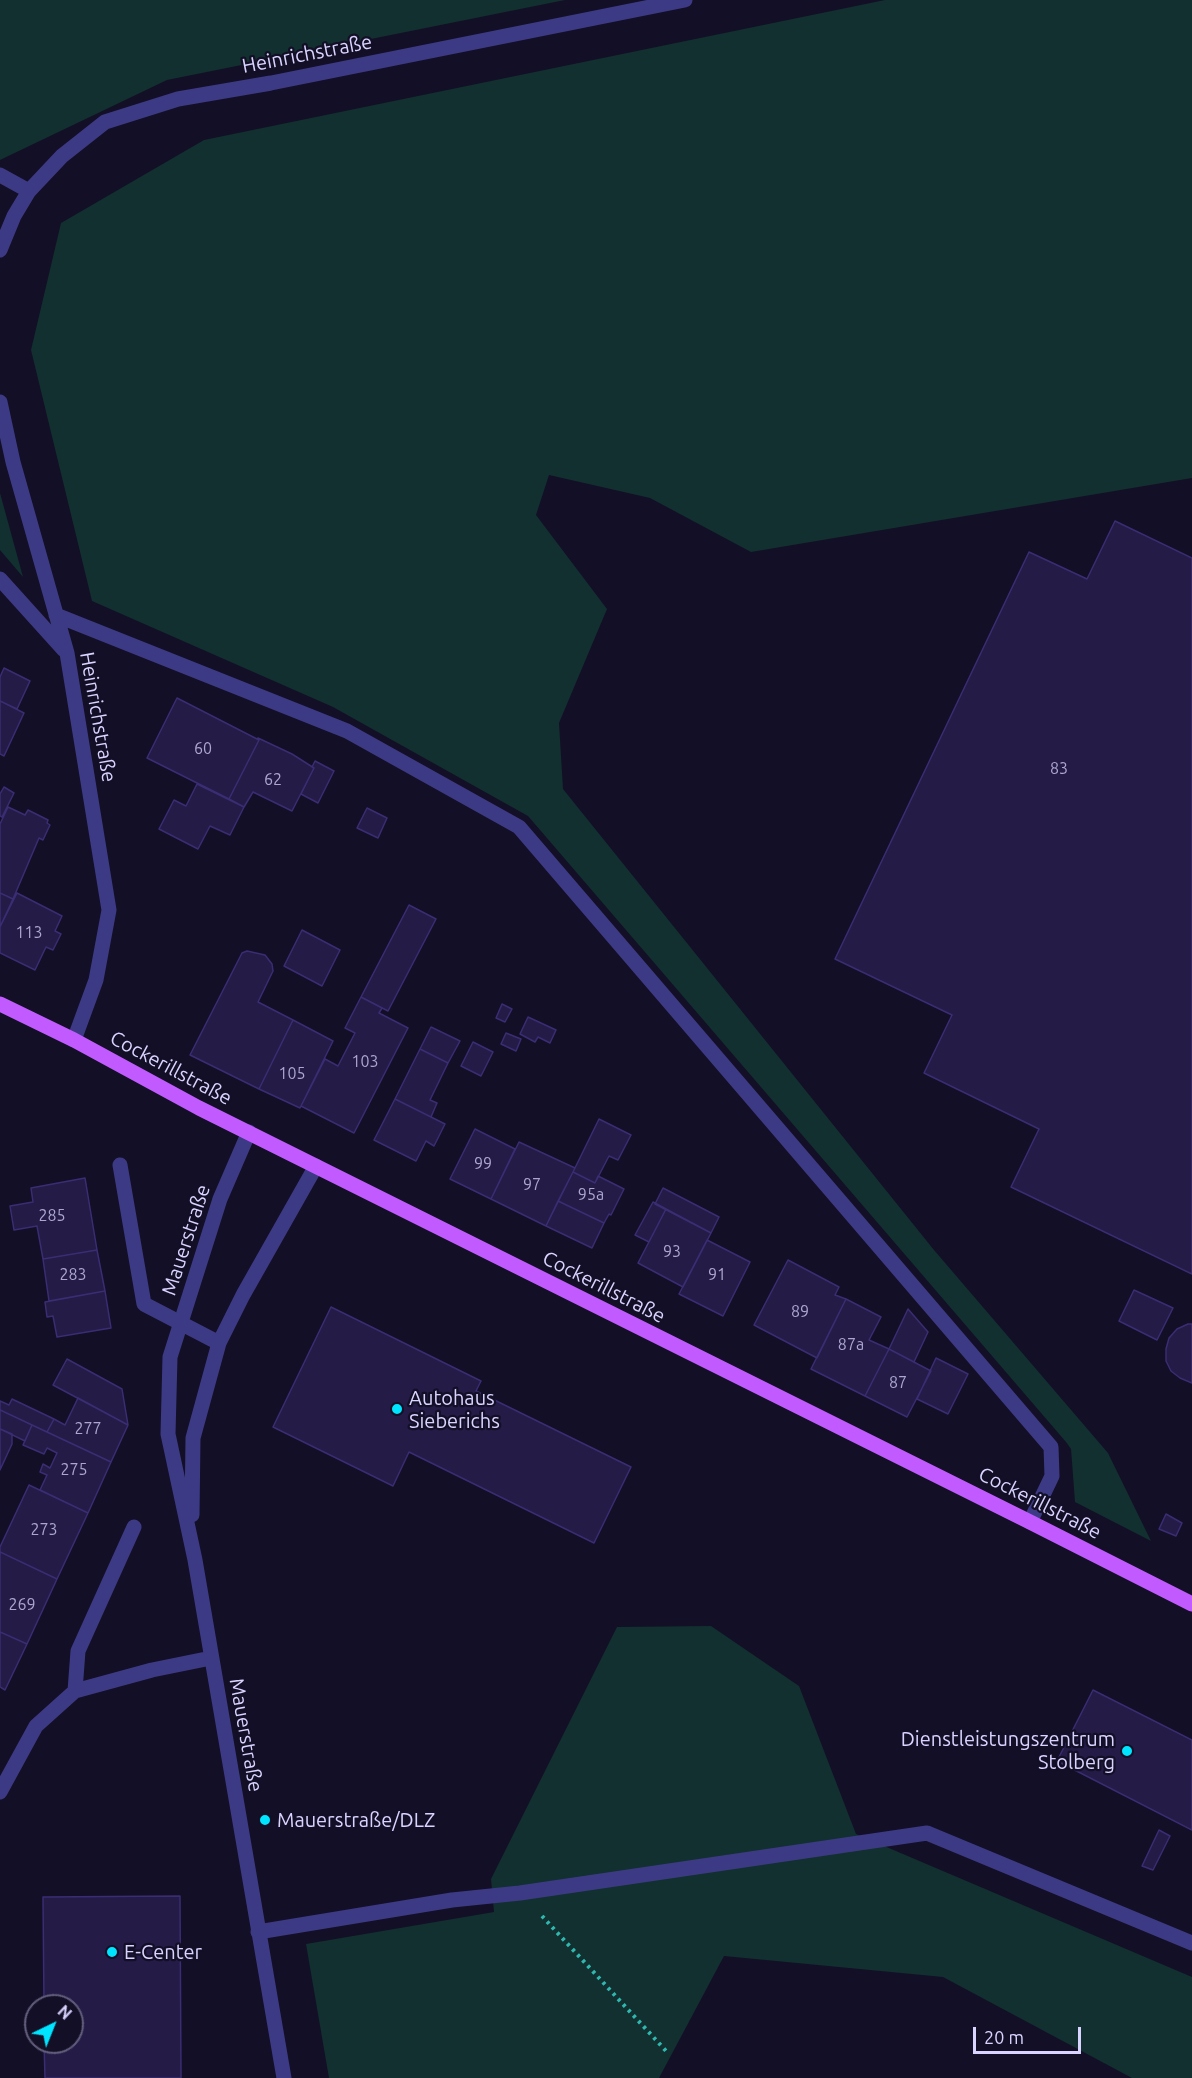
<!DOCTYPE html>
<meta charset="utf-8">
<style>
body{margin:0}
#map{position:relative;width:1192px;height:2078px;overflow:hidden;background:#130f26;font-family:Ubuntu,sans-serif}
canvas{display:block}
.north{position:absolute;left:24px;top:1994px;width:60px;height:60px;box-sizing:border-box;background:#130f26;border:2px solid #625e7d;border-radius:50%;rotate:43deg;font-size:16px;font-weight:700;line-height:24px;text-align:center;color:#d9d4ff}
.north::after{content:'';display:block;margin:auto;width:21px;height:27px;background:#00e5ff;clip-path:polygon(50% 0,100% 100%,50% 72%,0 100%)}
.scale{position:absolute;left:973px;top:2027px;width:108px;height:27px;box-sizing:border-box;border:3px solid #d9d4ff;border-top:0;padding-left:8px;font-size:18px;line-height:21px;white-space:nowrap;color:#d9d4ff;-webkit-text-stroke:4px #130f26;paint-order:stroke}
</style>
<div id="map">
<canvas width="1192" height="2078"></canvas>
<div class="north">N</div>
<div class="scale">20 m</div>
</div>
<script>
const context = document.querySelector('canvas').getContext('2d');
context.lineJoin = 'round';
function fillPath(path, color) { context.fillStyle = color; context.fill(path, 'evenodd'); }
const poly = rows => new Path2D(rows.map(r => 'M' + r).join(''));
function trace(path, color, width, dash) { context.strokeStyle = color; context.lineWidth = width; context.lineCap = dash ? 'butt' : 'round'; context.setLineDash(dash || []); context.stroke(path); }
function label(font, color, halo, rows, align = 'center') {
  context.font = font + ' Ubuntu,sans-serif'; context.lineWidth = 4.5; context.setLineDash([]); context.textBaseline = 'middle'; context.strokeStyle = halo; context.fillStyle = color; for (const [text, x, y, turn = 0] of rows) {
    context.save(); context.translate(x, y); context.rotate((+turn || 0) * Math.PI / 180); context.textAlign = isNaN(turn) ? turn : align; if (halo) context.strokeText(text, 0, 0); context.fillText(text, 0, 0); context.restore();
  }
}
const green = poly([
 [0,0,565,0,167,80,0,160],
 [885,0,1192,0,1192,478,751,552,650,498,549,475,536,515,607,609,559,723,563,789,934,1250,1108,1453,1151,1541,1075,1502,1071,1449,1066,1442,528,816,333,707,92,601,31,350,61,223,204,140],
 [0,493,23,577,0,550],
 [711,1626,799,1686,856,1834,1192,1977,1192,2078,1132,2078,943,1977,724,1956,659,2078,329,2078,306,1944,494,1912,491,1879,617,1627]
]);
const building = poly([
 [1115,521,1192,558,1192,1274,1011,1187,1039,1129,924,1073,952,1015,835,959,1029,552,1087,579,1115,521],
 [4,668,30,681,17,709,0,701,0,677,4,668],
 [177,698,259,740,229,799,147,758,177,698],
 [0,701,24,713,4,756,0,754,0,701],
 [258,738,292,754,314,768,292,811,253,792,244,807,229,799,259,740,258,738],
 [315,761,334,771,318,803,301,794,314,768,312,767,315,761],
 [197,784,244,807,230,835,210,826,198,849,159,829,174,800,186,806,197,784],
 [4,787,14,793,2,817,0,816,0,794,4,787],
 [8,807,25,815,28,810,48,820,47,823,50,825,43,840,39,838,13,899,0,893,0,824,8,807],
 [367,808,387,818,378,838,357,828,367,808],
 [0,893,13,899,0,927,0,893],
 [17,893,62,916,55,931,61,934,53,950,46,947,35,970,0,953,0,927,17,893],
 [409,905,436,919,388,1011,361,997,409,905],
 [302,930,340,950,322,986,284,966,302,930],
 [247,951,265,955,272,964,273,971,258,1002,293,1020,259,1089,190,1055,242,953,247,951],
 [361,997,382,1008,379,1013,408,1028,354,1133,301,1106,325,1059,338,1066,355,1033,345,1028,361,997],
 [502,1004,512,1009,505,1022,496,1018,502,1004],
 [528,1017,556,1030,550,1043,538,1037,535,1042,520,1034,528,1017],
 [293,1020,333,1041,300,1108,259,1089,293,1020],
 [431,1027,460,1041,448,1063,420,1049,431,1027],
 [506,1033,521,1039,516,1051,501,1044,506,1033],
 [473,1042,493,1052,481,1076,461,1066,473,1042],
 [420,1049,448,1063,430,1100,437,1103,431,1117,395,1099,420,1049],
 [395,1099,445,1124,434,1146,426,1141,416,1161,374,1140,395,1099],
 [599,1119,631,1135,618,1160,609,1156,595,1183,573,1172,599,1119],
 [475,1129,515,1149,491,1199,450,1179,475,1129],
 [519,1142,575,1168,546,1226,491,1199,519,1142],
 [573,1172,595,1183,598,1176,624,1189,611,1215,609,1214,604,1223,558,1201,573,1172],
 [85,1178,97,1250,43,1259,37,1226,14,1230,10,1206,33,1202,31,1188,85,1178],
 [663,1188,719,1217,711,1233,655,1204,663,1188],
 [558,1201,604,1223,592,1248,546,1226,558,1201],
 [653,1202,666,1209,649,1242,635,1235,653,1202],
 [666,1209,711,1233,683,1287,638,1263,666,1209],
 [707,1240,750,1262,723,1316,679,1294,707,1240],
 [97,1250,105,1291,49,1301,43,1259,97,1250],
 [788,1260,839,1287,835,1295,846,1299,817,1358,754,1325,788,1260],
 [1134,1290,1173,1308,1157,1340,1119,1321,1134,1290],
 [105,1291,111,1328,57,1337,53,1316,47,1317,45,1302,105,1291],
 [846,1299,881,1317,869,1340,889,1349,865,1396,811,1369,846,1299],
 [331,1307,481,1381,476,1391,631,1467,594,1543,409,1452,393,1486,273,1427,331,1307],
 [908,1309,928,1332,914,1362,889,1349,908,1309],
 [1188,1324,1192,1324,1192,1383,1180,1378,1171,1371,1166,1361,1166,1349,1169,1338,1177,1329,1188,1324],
 [889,1349,931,1371,907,1417,865,1396,889,1349],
 [936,1358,968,1374,948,1414,917,1399,936,1358],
 [67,1359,122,1389,128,1425,53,1385,67,1359],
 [78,1398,128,1425,111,1462,47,1432,54,1419,65,1425,78,1398],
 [12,1399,54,1419,47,1432,0,1410,0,1401,9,1405,12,1399],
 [0,1410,32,1425,25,1441,0,1429,0,1410],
 [32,1425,111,1462,88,1513,40,1490,47,1475,40,1472,43,1464,50,1468,57,1453,47,1448,44,1454,23,1445,32,1425],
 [0,1429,12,1434,12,1444,0,1470,0,1429],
 [29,1485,88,1513,57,1579,0,1552,0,1547,29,1485],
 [1166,1514,1182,1523,1176,1536,1159,1529,1166,1514],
 [0,1552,57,1579,27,1644,0,1632,0,1552],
 [0,1632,27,1644,5,1690,0,1687,0,1632],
 [1093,1690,1192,1740,1192,1830,1057,1761,1093,1690],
 [1159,1830,1170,1836,1153,1870,1142,1866,1159,1830],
 [180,1896,181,2078,45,2078,44,2042,72,2042,72,2006,44,2006,43,1897,180,1896]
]);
const path = poly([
 [542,1916,667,2052]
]);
const minor = poly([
 [0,175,29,191],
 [0,250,14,216,29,191,62,156,105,122,178,99,271,83,685,0],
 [0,402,13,462,67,653,109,910,96,980,74,1040],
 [0,579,64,650],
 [56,615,347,731,519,827,1051,1447,1052,1476,1030,1522],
 [249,1132,220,1199,170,1357,168,1434,195,1560,284,2078],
 [120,1165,144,1304,219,1343],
 [192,1515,193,1438,219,1343,243,1295,316,1166],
 [75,1691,78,1651,134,1527],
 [0,1792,36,1726,75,1691,152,1670,211,1658],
 [258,1932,452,1900,520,1893,927,1833,1192,1943]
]);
const major = poly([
 [0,1004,74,1040,199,1108,1030,1522,1192,1604]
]);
const markers = [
 [397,1409,6,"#00e5ff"],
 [1127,1751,6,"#00e5ff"],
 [265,1820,6,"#00e5ff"],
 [112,1952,6,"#00e5ff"]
];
const numberNames = [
 ["60",203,749],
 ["83",1059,769],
 ["62",273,780],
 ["113",29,933],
 ["103",365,1062],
 ["105",292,1074],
 ["99",483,1164],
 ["97",532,1185],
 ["95a",591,1195],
 ["285",52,1216],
 ["93",672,1252],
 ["283",73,1275],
 ["91",717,1275],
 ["89",800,1312],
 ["87a",851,1345],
 ["87",898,1383],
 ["277",88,1429],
 ["275",74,1470],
 ["273",44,1530],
 ["269",22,1605]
];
const streetNames = [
 ["Heinrichstraße",307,54,-11],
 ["Heinrichstraße",98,717,80],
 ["Cockerillstraße",171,1068,28],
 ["Mauerstraße",186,1240,-72],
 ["Cockerillstraße",604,1287,27],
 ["Cockerillstraße",1040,1503,27],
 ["Mauerstraße",246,1735,80]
];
const poiNames = [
 ["Autohaus",409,1398],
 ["Sieberichs",409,1421],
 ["Dienstleistungszentrum",1115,1739,"right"],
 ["Stolberg",1115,1762,"right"],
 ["Mauerstraße/DLZ",277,1820],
 ["E-Center",124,1952]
];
fillPath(green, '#12302f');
fillPath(building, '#241b47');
trace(building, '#3b2d73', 1.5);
trace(path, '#2fb8b0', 4, [3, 4.5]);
trace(minor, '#3d3a85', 15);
trace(major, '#c25bff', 15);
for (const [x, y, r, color] of markers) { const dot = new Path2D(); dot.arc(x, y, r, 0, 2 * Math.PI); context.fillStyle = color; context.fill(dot); trace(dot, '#130f26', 2); }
label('16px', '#aca6d1', null, numberNames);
label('20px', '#d9d4ff', '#130f26', streetNames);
label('20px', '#d9d4ff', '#130f26', poiNames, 'left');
</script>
